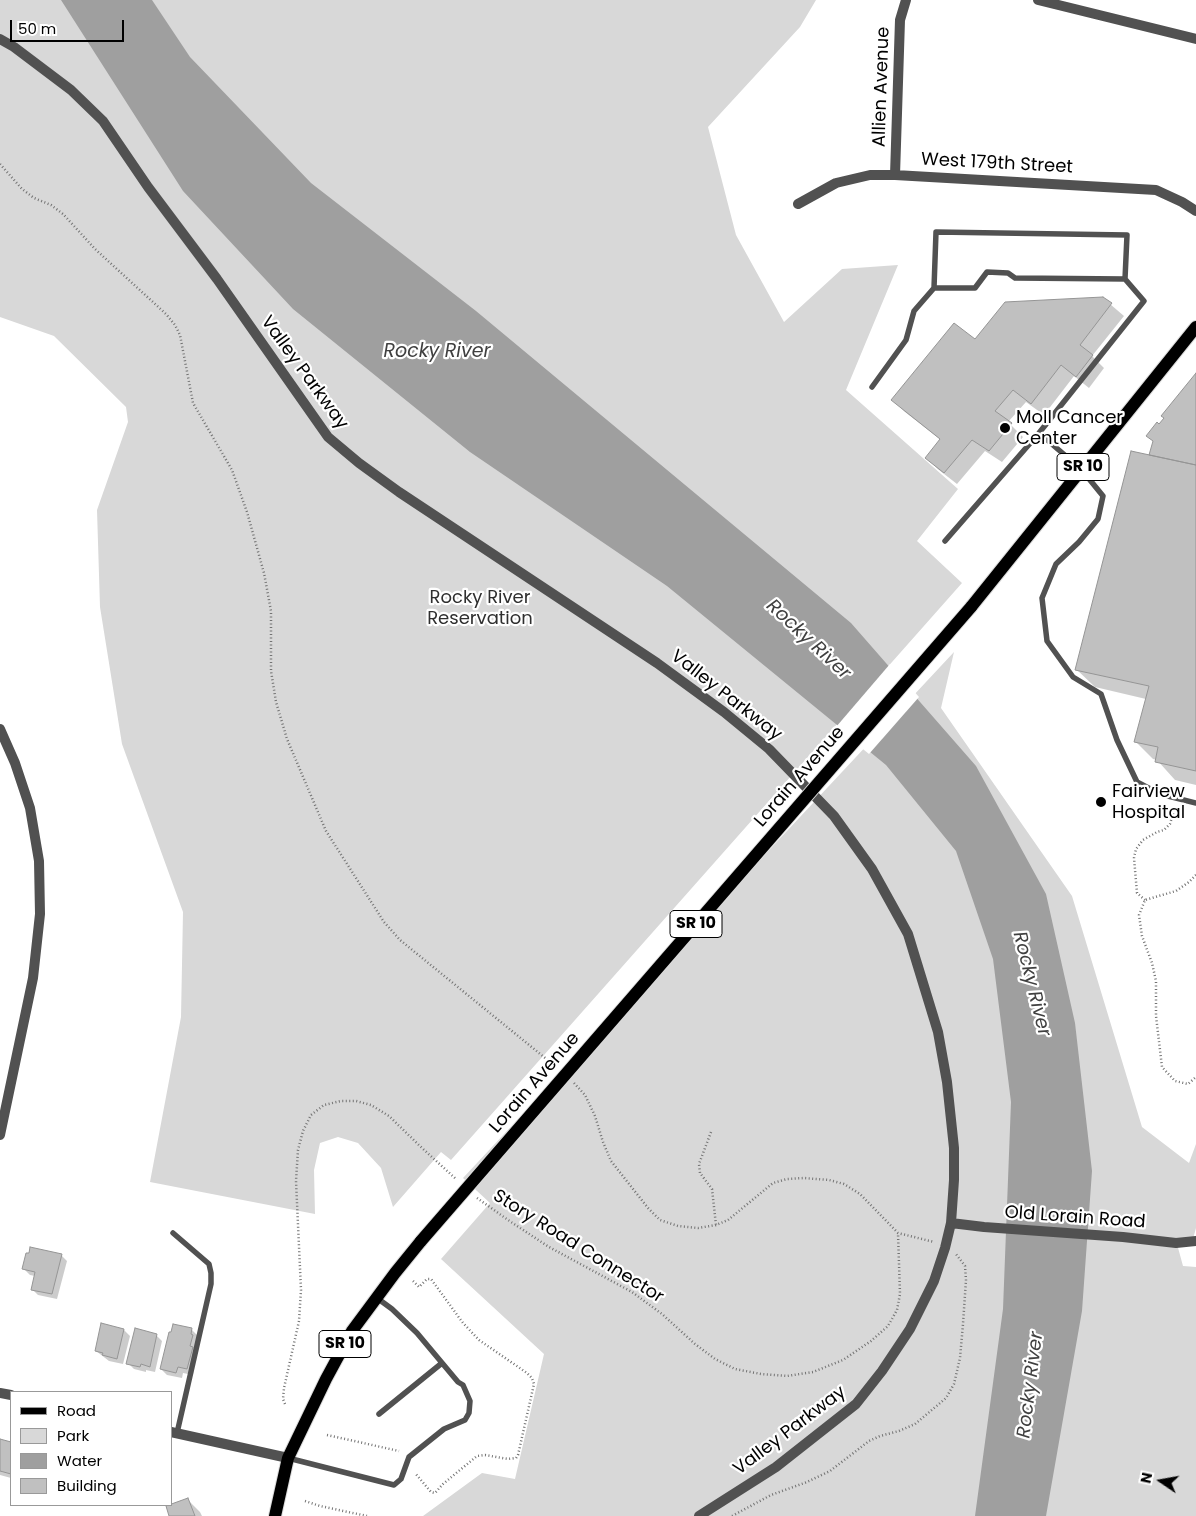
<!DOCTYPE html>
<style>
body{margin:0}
#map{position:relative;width:1196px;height:1516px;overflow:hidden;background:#fff;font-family:Poppins,sans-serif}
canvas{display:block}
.legend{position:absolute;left:10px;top:1391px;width:162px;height:115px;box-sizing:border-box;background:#fff;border:1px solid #999;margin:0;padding:6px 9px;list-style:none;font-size:15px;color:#000}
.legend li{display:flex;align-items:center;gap:10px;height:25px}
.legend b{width:25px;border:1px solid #999}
.north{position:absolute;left:1136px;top:1456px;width:50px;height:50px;-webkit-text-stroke:4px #fff;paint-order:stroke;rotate:282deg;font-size:14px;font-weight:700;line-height:20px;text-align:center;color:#000}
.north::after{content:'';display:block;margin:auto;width:18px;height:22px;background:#000;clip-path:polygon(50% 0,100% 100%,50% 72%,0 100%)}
.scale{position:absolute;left:10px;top:20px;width:114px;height:22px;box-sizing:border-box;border:2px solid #000;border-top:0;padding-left:6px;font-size:15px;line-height:18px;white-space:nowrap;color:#000;-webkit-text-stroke:4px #fff;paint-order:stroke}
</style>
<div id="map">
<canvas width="1196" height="1516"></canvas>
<ul class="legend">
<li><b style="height:6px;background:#000"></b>Road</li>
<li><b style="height:14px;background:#d8d8d8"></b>Park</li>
<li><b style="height:14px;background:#9f9f9f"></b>Water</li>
<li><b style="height:14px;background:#c0c0c0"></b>Building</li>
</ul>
<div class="north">N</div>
<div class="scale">50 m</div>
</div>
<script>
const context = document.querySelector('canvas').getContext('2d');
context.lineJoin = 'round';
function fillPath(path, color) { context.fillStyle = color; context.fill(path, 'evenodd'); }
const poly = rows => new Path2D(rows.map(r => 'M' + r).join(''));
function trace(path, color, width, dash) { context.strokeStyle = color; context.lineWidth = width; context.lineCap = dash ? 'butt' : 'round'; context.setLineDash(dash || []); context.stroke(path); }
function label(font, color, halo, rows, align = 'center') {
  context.font = font + ' Poppins,sans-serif'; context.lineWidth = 4.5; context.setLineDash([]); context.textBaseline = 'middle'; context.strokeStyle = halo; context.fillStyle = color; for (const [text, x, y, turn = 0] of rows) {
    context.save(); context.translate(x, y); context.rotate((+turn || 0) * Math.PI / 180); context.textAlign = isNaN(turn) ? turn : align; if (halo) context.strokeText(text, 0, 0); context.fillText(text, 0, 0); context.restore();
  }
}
const green = poly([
 [0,0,816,0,800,27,708,127,736,235,784,322,842,269,898,265,846,390,958,489,917,541,962,583,451,1160,441,1152,393,1207,381,1168,358,1143,338,1137,320,1143,314,1170,315,1214,150,1182,181,1017,183,912,122,744,100,607,97,510,128,422,126,407,54,336,0,317],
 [954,652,941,708,1072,896,1142,1127,1189,1163,1196,1144,1196,1228,1191,1246,1177,1244,1183,1266,1196,1267,1196,1516,423,1516,482,1473,515,1479,544,1354,441,1259,490,1203,463,1178]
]);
const water = poly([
 [61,0,152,0,190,57,311,183,476,311,851,623,976,766,1046,894,1075,1023,1092,1171,1082,1311,1046,1516,975,1516,1003,1309,1011,1102,993,959,956,851,886,765,667,586,470,452,293,309,183,191]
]);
const pier = poly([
 [890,664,919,697,869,754,836,727]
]);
const shadow = poly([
 [1103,298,1124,316,1092,356,1104,368,1089,388,1074,376,1044,415,1026,402,1008,422,1023,437,1002,462,985,451,957,484,939,470,927,458,941,440,905,412,893,400,975,341],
 [1196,375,1196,785,1175,780,1157,760,1153,759,1135,741,1146,699,1095,687,1076,669,1150,456,1154,442,1147,436,1159,426],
 [61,1255,67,1261,57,1299,38,1295,32,1289,35,1276,30,1275,24,1269],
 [102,1325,124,1330,130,1336,123,1364,109,1361,96,1351],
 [191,1329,197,1335,193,1375,183,1373,182,1378,167,1375,161,1369],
 [156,1335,162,1341,155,1372,146,1370,146,1372,134,1369,128,1363],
 [0,1441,11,1443,11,1478,0,1475],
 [188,1500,200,1512,202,1516,171,1516]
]);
const building = poly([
 [1103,297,1112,303,1080,345,1093,355,1076,377,1061,365,1031,404,1013,390,995,411,1012,423,989,451,972,440,944,473,925,458,940,439,891,400,954,323,975,339,1005,302,1103,297],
 [1196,373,1196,465,1149,455,1153,441,1146,436,1157,422,1159,424,1164,418,1161,416,1196,373],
 [1131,451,1196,465,1196,771,1155,762,1158,747,1134,742,1149,686,1075,670,1131,451],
 [30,1247,62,1254,52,1294,31,1290,35,1272,22,1269,26,1253,29,1253,30,1247],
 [101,1323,124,1329,117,1359,102,1355,103,1353,95,1351,101,1323],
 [173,1324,192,1328,191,1334,193,1335,190,1346,193,1347,187,1369,178,1367,176,1373,160,1369,169,1332,171,1332,173,1324],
 [135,1328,157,1334,150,1367,141,1364,140,1367,126,1364,135,1328],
 [0,1439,11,1442,11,1474,0,1471,0,1439],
 [188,1498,195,1516,169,1516,166,1506,188,1498]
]);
const path = poly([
 [0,164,22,189,34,198,51,205,63,214,95,249,166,314,175,325,180,335,193,403,232,470,247,512,264,573,271,611,271,671,276,702,287,739,326,831,384,922,400,940,555,1066],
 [1196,875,1189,882,1176,891,1145,900,1139,915,1142,936,1152,963,1156,981,1156,1016,1162,1067,1175,1081,1188,1084,1196,1077],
 [1145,900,1137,893,1134,858,1136,849,1143,840,1157,832,1164,830,1170,824,1175,807],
 [574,1083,585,1095,595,1116,603,1142,611,1161,648,1208,660,1220,678,1226,698,1228,716,1225,728,1220,773,1183,787,1179,804,1178,829,1180,844,1184,860,1194,898,1233,934,1242],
 [711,1132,699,1164,700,1173,712,1189,716,1225],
 [477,1198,511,1222,549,1247,632,1292,662,1314,695,1344,715,1359,735,1369,761,1374,787,1376,813,1372,843,1360,871,1341,888,1326,897,1310,900,1294,898,1233],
 [413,1281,419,1287,427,1279,431,1279,463,1323,479,1340,527,1373,532,1378,534,1384,518,1455,516,1458,508,1459,485,1455,477,1456,443,1484,435,1493,431,1492,415,1473],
 [285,1404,283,1399,284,1388,299,1321,301,1290,296,1181,298,1150,303,1131,311,1115,324,1105,341,1101,356,1101,371,1105,389,1116,422,1148,456,1179],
 [327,1435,399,1451],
 [305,1501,320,1506,367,1516],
 [732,1516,771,1495,807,1482,830,1471,869,1441,880,1436,899,1431,915,1424,946,1398,954,1384,960,1358,963,1324,966,1280,965,1266,956,1254]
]);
const service = poly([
 [934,288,975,288,987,272,1008,273,1015,278,1125,279],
 [872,387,906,340,914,311,934,288,936,232,1127,235,1125,279,1144,301,1039,433,945,541],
 [1039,433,1081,469,1103,496,1098,519,1079,542,1056,564,1042,598,1047,641,1073,677,1101,694,1117,740,1137,782,1160,794,1196,803],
 [173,1233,209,1264,211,1273,211,1284,177,1433],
 [379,1414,442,1363],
 [288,1458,394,1485,401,1479,409,1457,444,1429,465,1420,469,1413,470,1401,463,1385,458,1382,417,1333,392,1309,377,1298]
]);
const minor = poly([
 [1038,0,1196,39],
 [895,175,900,20,906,0],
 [798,204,836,183,870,175,895,175,1156,190,1182,202,1196,211],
 [0,729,15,763,30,808,39,861,40,914,33,978,0,1135]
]);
const tertiary = poly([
 [0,39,14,47,71,90,103,121,148,187,217,279,328,437,359,463,399,492,657,663,724,712,769,749,834,816,872,869,908,934,938,1032,947,1082,954,1148,954,1180,951,1223,945,1248,934,1281,910,1329,882,1371,856,1404,776,1467,699,1516],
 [951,1223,984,1227,1123,1237,1176,1243,1196,1241],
 [0,1393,11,1395],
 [171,1432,288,1458]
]);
const primary = poly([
 [971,607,1196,327],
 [275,1516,288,1458,326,1379,352,1331,395,1273,421,1241]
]);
const primaryBridge = poly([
 [421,1241,971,607]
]);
const markers = [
 [1005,428,6,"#000"],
 [1101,802,6,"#000"]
];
const shields = [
 [1083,467,52],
 [696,924,52],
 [345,1344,52]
];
const shieldNames = [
 ["SR 10",1083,467],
 ["SR 10",696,924],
 ["SR 10",345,1344]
];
const streetNames = [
 ["Allien Avenue",882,87,-88],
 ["West 179th Street",997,164,3],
 ["Valley Parkway",304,373,54],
 ["Valley Parkway",726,696,38],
 ["Lorain Avenue",800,777,-49],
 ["Lorain Avenue",535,1083,-49],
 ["Old Lorain Road",1075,1218,4],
 ["Story Road Connector",578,1247,32],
 ["Valley Parkway",790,1431,-37]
];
const poiNames = [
 ["Moll Cancer",1016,418],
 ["Center",1016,439],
 ["Fairview",1112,792],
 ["Hospital",1112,813]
];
const parkNames = [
 ["Rocky River",480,598],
 ["Reservation",480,619]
];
const waterNames = [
 ["Rocky River",437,352],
 ["Rocky River",808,640,43],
 ["Rocky River",1031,984,76],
 ["Rocky River",1031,1385,-83]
];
fillPath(green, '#d8d8d8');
fillPath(water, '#9f9f9f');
fillPath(pier, '#fff');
fillPath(shadow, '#0003');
fillPath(building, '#c0c0c0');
trace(building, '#959595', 1);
trace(primary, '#dbdbdb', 14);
trace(path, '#737373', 2.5, [1, 2.5]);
trace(service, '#515151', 5.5);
trace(minor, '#515151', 10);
trace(tertiary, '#515151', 10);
trace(primary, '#000', 12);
trace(primaryBridge, '#dbdbdb', 14, []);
trace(primaryBridge, '#000', 12);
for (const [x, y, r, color] of markers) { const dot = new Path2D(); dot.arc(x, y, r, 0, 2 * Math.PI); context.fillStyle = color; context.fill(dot); trace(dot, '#fff', 2); }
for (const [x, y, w] of shields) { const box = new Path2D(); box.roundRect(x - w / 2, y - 13.5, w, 27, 4); context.fillStyle = '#fff'; context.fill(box); trace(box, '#000', 1); }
label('bold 16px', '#000', null, shieldNames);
label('18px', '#000', '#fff', streetNames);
label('18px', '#000', '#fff', poiNames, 'left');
label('18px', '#2f2f2f', '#fff', parkNames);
label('italic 19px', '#404040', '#fff', waterNames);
</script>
